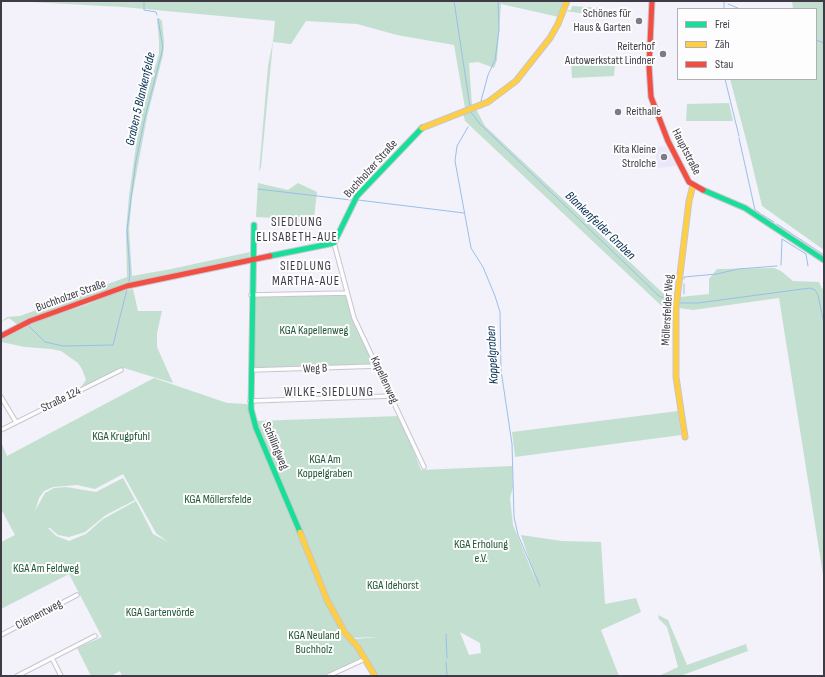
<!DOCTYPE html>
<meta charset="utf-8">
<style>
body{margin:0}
#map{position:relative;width:825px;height:677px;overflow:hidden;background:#f3f1fa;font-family:"Sofia Sans Condensed",sans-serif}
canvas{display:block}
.frame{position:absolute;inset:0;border:2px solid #3e3b46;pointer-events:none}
.legend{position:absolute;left:677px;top:8px;width:140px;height:72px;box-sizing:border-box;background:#fdfdfd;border:1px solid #b1afb4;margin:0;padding:5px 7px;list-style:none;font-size:12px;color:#3e3b46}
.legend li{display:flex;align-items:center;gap:8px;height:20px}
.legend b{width:20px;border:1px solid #b1afb4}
</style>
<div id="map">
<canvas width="825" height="677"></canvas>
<div class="frame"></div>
<ul class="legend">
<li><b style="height:5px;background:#16e098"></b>Frei</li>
<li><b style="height:5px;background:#ffcf43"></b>Zäh</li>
<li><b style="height:5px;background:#f24e42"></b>Stau</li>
</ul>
</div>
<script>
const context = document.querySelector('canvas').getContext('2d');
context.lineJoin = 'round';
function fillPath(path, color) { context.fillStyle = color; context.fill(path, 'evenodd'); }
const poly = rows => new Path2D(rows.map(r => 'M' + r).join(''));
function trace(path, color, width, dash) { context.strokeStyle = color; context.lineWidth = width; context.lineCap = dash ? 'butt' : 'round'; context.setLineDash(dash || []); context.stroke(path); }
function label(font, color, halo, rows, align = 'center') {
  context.font = font + ' "Sofia Sans Condensed",sans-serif'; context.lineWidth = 4; context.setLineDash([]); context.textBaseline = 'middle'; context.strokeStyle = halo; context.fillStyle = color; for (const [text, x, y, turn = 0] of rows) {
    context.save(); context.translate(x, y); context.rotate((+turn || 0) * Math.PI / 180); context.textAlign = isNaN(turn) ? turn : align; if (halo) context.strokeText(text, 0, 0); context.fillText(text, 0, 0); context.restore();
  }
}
const built = poly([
 [665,146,677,166,657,168,655,147]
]);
const green = poly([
 [11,1,566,1,559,17,501,4,497,60,494,68,478,62,469,63,472,105,465,108,454,45,397,35,357,24,306,21,291,44,273,42,261,167,259,172,268,66,273,41,275,21,123,7],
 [792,1,824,1,824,250,762,206,747,143,730,79,816,79,816,9,793,9],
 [572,6,602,8,601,16,565,11,571,10],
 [159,18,162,21,164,42,163,55,147,117,132,197,129,229,132,276,171,269,250,252,249,259,126,285,18,325,9,318,1,322,7,317,20,316,127,277,126,231,129,196,140,117,159,54,159,41,157,19],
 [571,62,615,65,614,76,572,78],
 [729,103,733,121,686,121,687,104],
 [476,109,485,126,666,296,674,298,674,311,668,312,465,121,463,113],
 [258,183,288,190,298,183,317,192,313,227,273,226,274,218,256,217],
 [774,268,781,271,793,281,819,282,822,289,824,287,824,581,779,298,693,310,679,308,680,297,709,294,709,279,717,269],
 [133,289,138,311,162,311,157,333,157,347,173,383,124,368,78,391,86,380,82,369,78,363,61,351,51,349,25,347,1,342,1,338,29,323,86,305,117,292],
 [347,294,354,322,375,365,253,369,253,297],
 [154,378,227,403,247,404,255,427,256,421,400,416,421,470,512,466,513,487,510,498,513,525,536,581,521,535,562,541,601,542,605,604,636,598,641,612,601,630,619,676,377,676,359,643,354,639,379,637,349,638,361,658,326,676,122,676,120,671,111,676,91,676,77,648,102,637,69,574,1,609,1,542,15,535,1,509,1,442,7,456],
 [123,474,156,533,168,542,153,534,136,501,103,519,86,534,69,541,56,536,48,528,50,528,58,535,69,537,85,532,106,515,135,500,123,478,96,492,66,487,54,488,45,493,35,511,39,498,44,491,53,487,77,485,95,489],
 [460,632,480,643,481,653,469,655],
 [678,411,681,435,515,457,512,432],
 [658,615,668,620,687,665,746,644,748,651,680,676,659,676,678,667,667,627,659,619]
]);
const stream = poly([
 [144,1,144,10,156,12,157,15],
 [454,1,470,107],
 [728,4,740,9],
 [724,9,724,1],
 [816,40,824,43],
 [725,79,739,136],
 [481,101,488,75,495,60,499,30,498,1],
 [471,112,479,123,659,296,675,303],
 [468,127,457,146,455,161,471,248,483,267,495,296,500,312,501,370,512,444,514,517,518,535,540,586],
 [739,138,755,210,760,213],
 [258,189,351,200],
 [358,200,464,213],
 [761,214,774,222],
 [777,224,824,255],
 [781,265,782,239,806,254,808,266],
 [684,279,684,277,717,274,738,269,777,266],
 [129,282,130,273,127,230,136,161,145,117,163,48,158,19],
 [684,294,684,284],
 [678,303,698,303,810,288,815,290,818,295,824,324],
 [28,325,45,342,63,346,113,345,127,289],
 [446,634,447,658],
 [446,662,447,676]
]);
const street = poly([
 [334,243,354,318,424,467],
 [251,295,347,293],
 [252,370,378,366],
 [1,397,16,422],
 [250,401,392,396],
 [1,430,121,370],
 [1,635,77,595],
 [52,658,61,676],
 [17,676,95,636],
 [328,676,365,659]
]);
const fast = poly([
 [703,190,745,208,824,260],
 [254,225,251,409,256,428,300,532],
 [270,256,334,243,357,196,422,128]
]);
const slow = poly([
 [422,128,488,102,516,81,550,38,558,24,567,1],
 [685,437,676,377,676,307,689,201,693,185],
 [300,532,327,600,345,633,357,646,375,676]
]);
const jam = poly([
 [652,1,649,66,651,97,668,141,689,182,703,190],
 [1,336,30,321,127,286,270,256]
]);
const markers = [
 [639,21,4,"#7d7b85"],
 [663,54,4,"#7d7b85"],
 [618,112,4,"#7d7b85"],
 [664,157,4,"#7d7b85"]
];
const poiNames = [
 ["Schönes für",631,14],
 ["Haus & Garten",631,28],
 ["Reiterhof",655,47],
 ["Autowerkstatt Lindner",655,61],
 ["Reithalle",626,112,"left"],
 ["Kita Kleine",656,150],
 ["Strolche",656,164]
];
const streetNames = [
 ["Hauptstraße",686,152,63],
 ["Buchholzer Straße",371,169,-48],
 ["Buchholzer Straße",71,296,-20],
 ["Möllersfelder Weg",668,310,-87],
 ["Weg B",315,369,-2],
 ["Kapellenweg",384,380,65],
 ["Straße 124",61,400,-26],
 ["Schillingweg",275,446,67],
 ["Clémentweg",39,615,-28]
];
const parkNames = [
 ["KGA Kapellenweg",314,331],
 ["KGA Krugpfuhl",121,437],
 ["KGA Am",325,460],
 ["Koppelgraben",325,474],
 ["KGA Möllersfelde",218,500],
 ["KGA Erholung",481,545],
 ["e.V.",481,559],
 ["KGA Am Feldweg",46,569],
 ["KGA Idehorst",393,586],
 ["KGA Gartenvörde",160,613],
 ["KGA Neuland",314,636],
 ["Buchholz",314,650]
];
const waterNames = [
 ["Graben 5 Blankenfelde",141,99,-77],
 ["Blankenfelder Graben",600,226,44],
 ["Koppelgraben",493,355,-93]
];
const neighbourhoodNames = [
 ["SIEDLUNG",297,223],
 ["ELISABETH-AUE",297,238],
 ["SIEDLUNG",306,267],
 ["MARTHA-AUE",306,282],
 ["WILKE-SIEDLUNG",329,393]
];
fillPath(built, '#ebe7fb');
fillPath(green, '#c3dfd0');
trace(stream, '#99bfea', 1);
trace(street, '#c8c5cf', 5.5);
trace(fast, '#c8c5cf', 7);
trace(slow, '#c8c5cf', 7);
trace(jam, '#c8c5cf', 7);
trace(street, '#fdfdfe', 3.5);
trace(fast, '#16e098', 5);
trace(slow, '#ffcf43', 5);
trace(jam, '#f24e42', 5);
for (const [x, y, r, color] of markers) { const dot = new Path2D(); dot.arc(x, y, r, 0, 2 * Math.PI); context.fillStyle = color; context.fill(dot); trace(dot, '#fdfdfd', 1.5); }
label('12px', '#3e3b46', '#fdfdfd', poiNames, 'right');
label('12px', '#3e3b46', '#fdfdfd', streetNames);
label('12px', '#1f5637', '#fdfdfd', parkNames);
label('italic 13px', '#022c50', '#fdfdfd', waterNames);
context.letterSpacing = '1px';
label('13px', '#3e3b46', '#fdfdfd', neighbourhoodNames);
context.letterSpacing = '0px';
</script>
